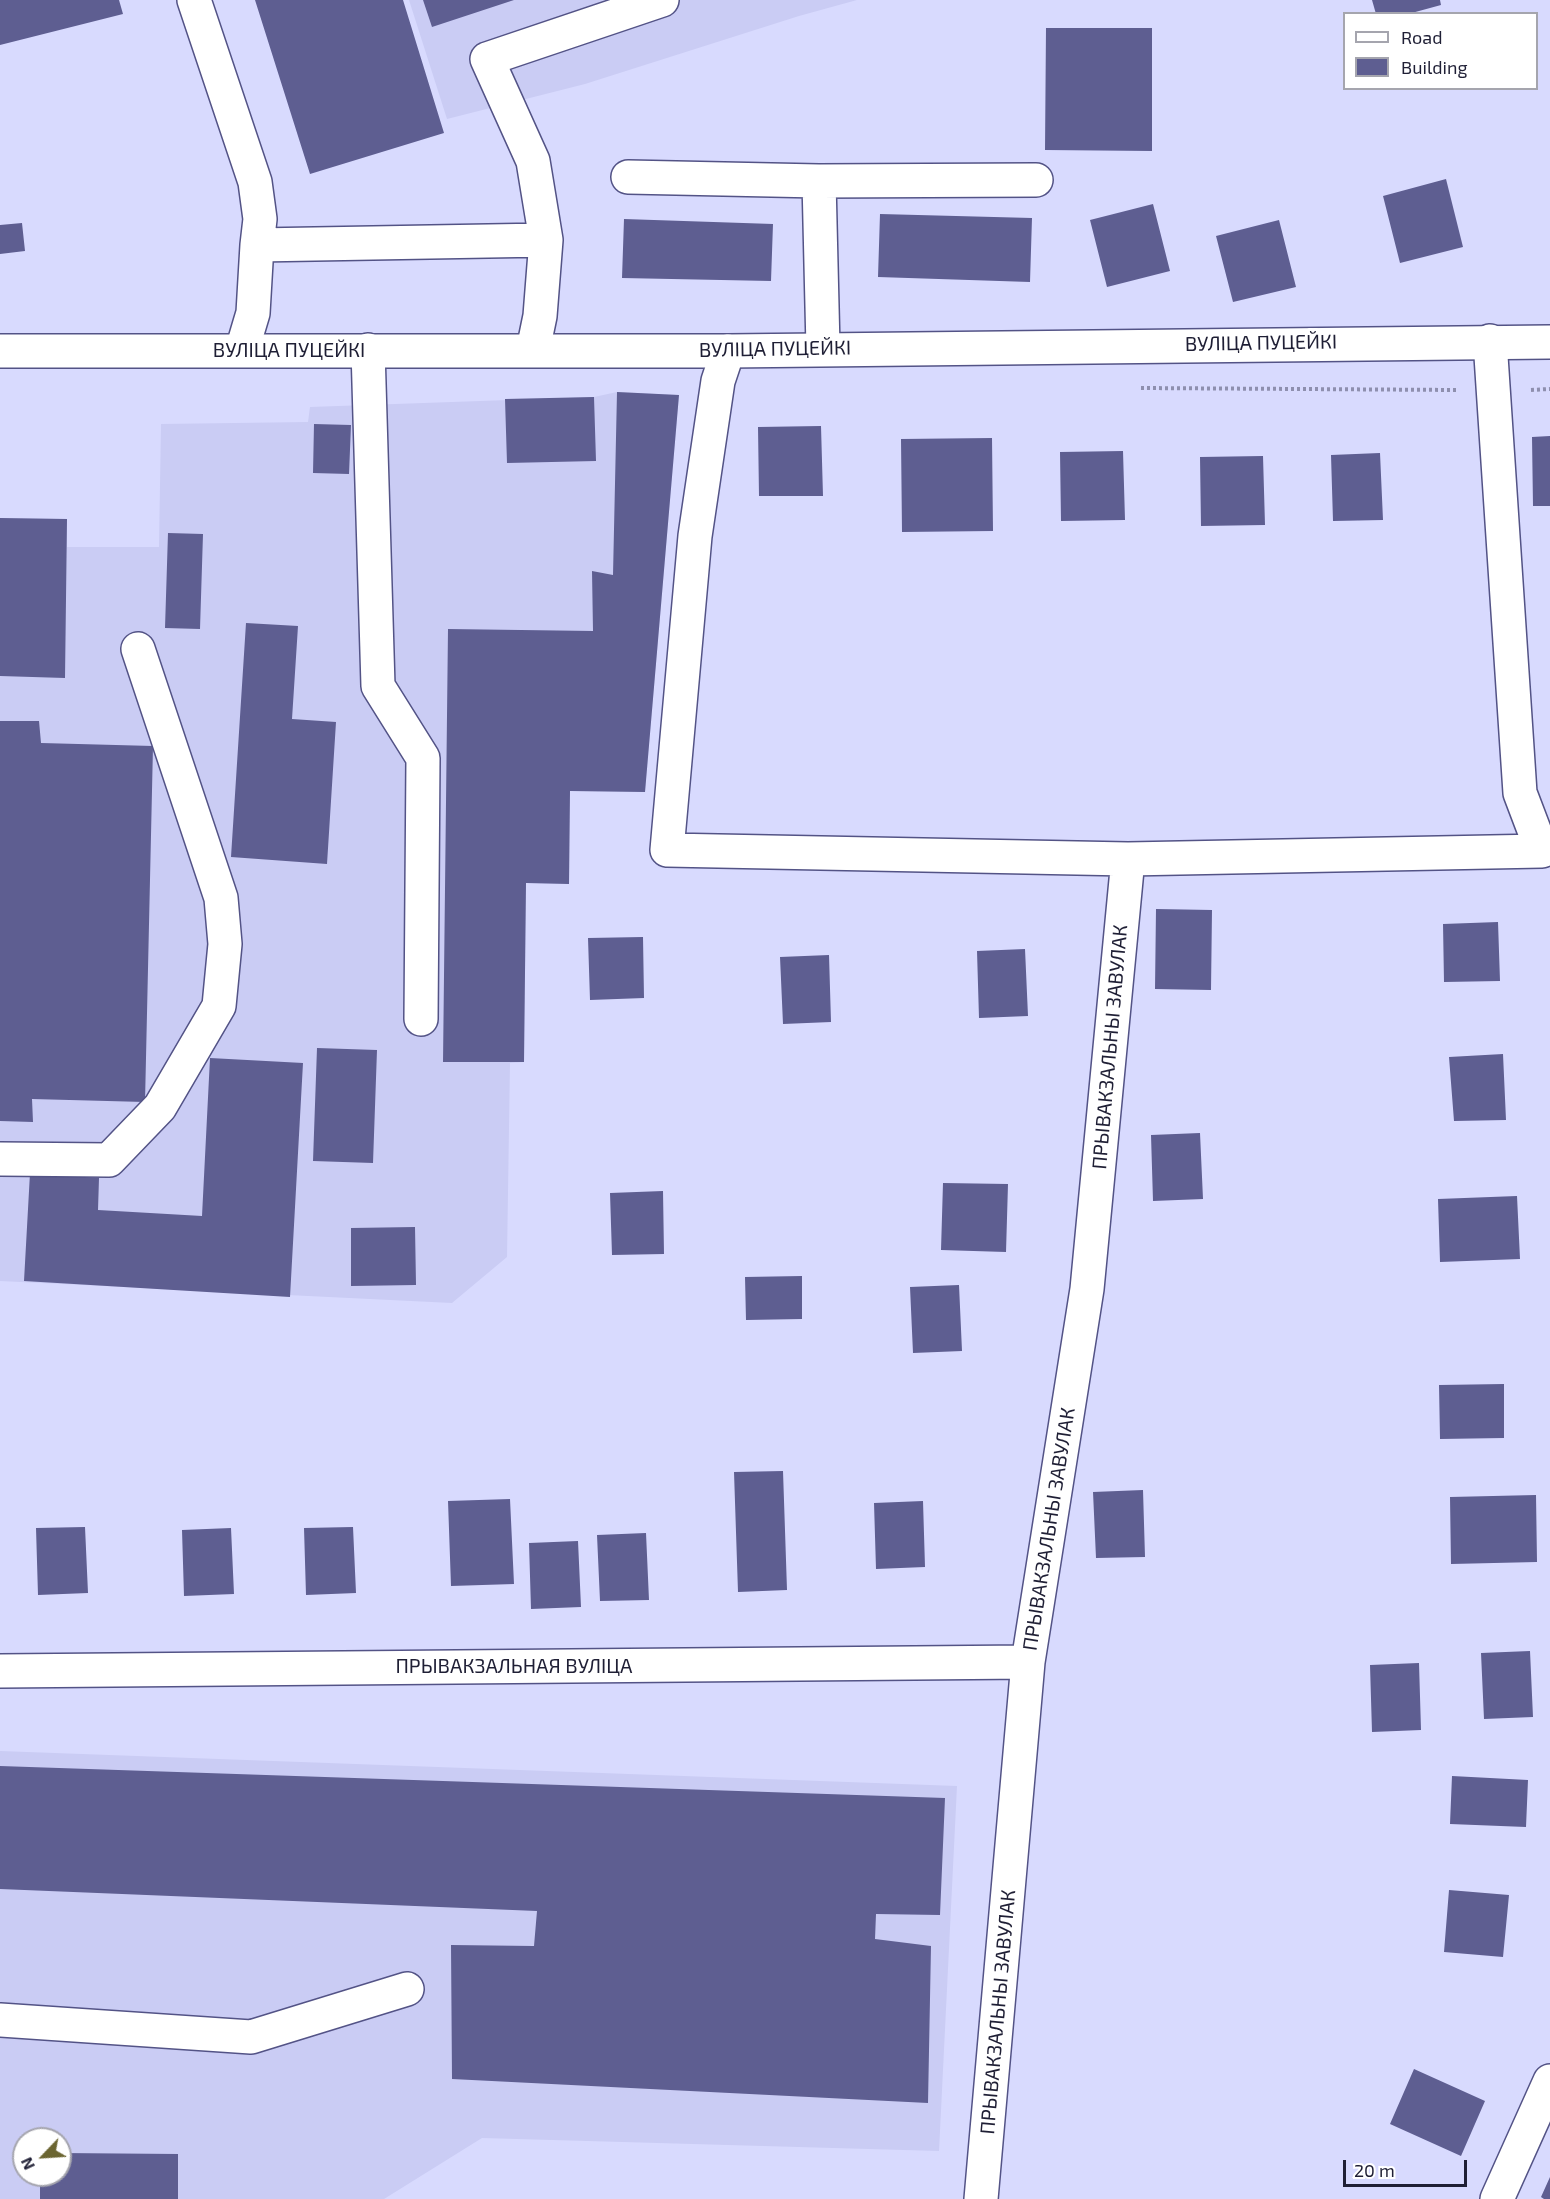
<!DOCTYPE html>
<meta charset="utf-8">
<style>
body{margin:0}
#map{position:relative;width:1550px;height:2199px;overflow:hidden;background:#d8dafe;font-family:"Exo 2",sans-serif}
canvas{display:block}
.legend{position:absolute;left:1343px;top:12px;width:195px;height:78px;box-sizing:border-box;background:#fff;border:2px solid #a5a5ae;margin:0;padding:8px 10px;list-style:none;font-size:18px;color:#1f1f35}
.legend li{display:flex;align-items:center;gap:12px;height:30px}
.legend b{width:30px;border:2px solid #a5a5ae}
.north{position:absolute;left:12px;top:2127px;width:60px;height:60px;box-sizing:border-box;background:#fff;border:2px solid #a5a5ae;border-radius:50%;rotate:245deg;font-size:16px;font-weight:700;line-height:24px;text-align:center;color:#1f1f35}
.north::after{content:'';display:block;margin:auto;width:21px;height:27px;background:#6b6531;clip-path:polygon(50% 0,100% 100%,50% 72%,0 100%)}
.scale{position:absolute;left:1343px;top:2160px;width:124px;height:27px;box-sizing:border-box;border:3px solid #1f1f35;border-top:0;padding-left:8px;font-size:18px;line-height:21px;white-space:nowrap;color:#1f1f35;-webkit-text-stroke:4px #fff;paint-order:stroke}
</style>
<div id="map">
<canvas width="1550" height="2199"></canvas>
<ul class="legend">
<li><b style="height:8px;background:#fff"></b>Road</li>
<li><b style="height:16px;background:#5e5e91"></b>Building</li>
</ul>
<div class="north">N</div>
<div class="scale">20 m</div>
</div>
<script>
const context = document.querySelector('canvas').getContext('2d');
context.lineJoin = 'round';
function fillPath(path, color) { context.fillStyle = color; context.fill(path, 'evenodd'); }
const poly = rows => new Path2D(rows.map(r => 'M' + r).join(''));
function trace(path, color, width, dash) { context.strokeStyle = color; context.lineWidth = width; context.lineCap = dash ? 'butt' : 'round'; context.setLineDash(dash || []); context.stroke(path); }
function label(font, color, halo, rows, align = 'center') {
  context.font = font + ' "Exo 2",sans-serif'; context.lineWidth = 6; context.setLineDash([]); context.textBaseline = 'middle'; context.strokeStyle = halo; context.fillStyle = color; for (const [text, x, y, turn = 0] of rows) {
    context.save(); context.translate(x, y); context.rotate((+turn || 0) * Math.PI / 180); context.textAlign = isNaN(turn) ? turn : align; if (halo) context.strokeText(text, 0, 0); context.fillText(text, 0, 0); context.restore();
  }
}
const built = poly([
 [409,0,857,0,799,16,585,84,447,119],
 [617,392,679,395,645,792,570,791,569,884,526,883,524,1062,510,1063,507,1257,452,1303,0,1281,0,518,67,519,67,547,159,547,161,424,308,422,310,407,594,397],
 [0,1751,957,1786,939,2151,482,2138,384,2199,0,2199],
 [24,2139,60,2139,60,2175,24,2175]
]);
const building = poly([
 [0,0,119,0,123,14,0,45],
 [255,0,403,0,444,133,310,174],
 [423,0,514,0,432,27],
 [1372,0,1440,0,1441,5,1408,14,1376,14],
 [1046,28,1152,28,1152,151,1045,150],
 [1446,179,1463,247,1400,263,1383,196],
 [1153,204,1170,271,1107,287,1090,220],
 [880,214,1032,218,1030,282,878,277],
 [624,219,773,224,771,281,622,278],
 [1279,220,1296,287,1233,302,1216,236],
 [22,223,25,251,0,254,0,225],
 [617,392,679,395,645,792,570,791,569,884,526,883,524,1062,443,1062,448,629,593,631,592,571,613,575],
 [594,397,596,461,507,463,505,399],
 [314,424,351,425,349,474,313,473],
 [821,426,823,496,759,496,758,427],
 [1550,436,1550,506,1533,506,1532,437],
 [992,438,993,531,902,532,901,439],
 [1123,451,1125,520,1061,521,1060,452],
 [1380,453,1383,520,1333,521,1331,455],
 [1263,456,1265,525,1201,526,1200,457],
 [0,518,67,519,65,678,0,676],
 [168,533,203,534,200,629,165,628],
 [246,623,298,626,292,719,336,722,327,864,231,857],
 [0,721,39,721,41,743,153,746,145,1102,32,1099,33,1122,0,1121],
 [1156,909,1212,910,1211,990,1155,989],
 [1498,922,1500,981,1444,982,1443,924],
 [643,937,644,998,590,1000,588,938],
 [1025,949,1028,1016,979,1018,977,951],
 [829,955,831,1022,783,1024,780,957],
 [317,1048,377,1050,373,1163,313,1161],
 [1503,1054,1506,1120,1454,1121,1449,1057],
 [210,1058,303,1063,290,1297,24,1281,30,1173,99,1178,98,1210,202,1216],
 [1200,1133,1203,1199,1153,1201,1151,1135],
 [943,1183,1008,1184,1006,1252,941,1250],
 [663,1191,664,1254,612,1255,610,1193],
 [1517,1196,1520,1259,1440,1262,1438,1199],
 [415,1227,416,1285,351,1286,351,1228],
 [802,1276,802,1319,746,1320,745,1277],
 [959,1285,962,1351,913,1353,910,1287],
 [1504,1384,1504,1438,1440,1439,1439,1385],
 [783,1471,787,1590,738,1592,734,1472],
 [1143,1490,1145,1557,1096,1558,1093,1492],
 [1536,1495,1537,1562,1451,1564,1450,1497],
 [510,1499,514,1584,451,1586,448,1501],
 [923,1501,925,1567,876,1569,874,1503],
 [85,1527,88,1593,38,1595,36,1528],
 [353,1527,356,1593,306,1595,304,1528],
 [231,1528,234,1594,184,1596,182,1530],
 [646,1533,649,1600,600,1601,597,1535],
 [578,1541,581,1607,531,1609,529,1543],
 [1530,1651,1533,1717,1484,1719,1481,1653],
 [1419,1663,1421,1730,1372,1732,1370,1665],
 [0,1766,945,1798,940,1915,876,1914,875,1939,931,1946,928,2103,452,2079,451,1945,534,1946,537,1911,0,1889],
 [1452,1776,1528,1780,1526,1827,1450,1824],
 [1449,1890,1509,1895,1503,1957,1444,1952],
 [1414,2069,1485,2101,1461,2156,1390,2124],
 [60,2153,178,2154,178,2199,40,2199,40,2175,60,2175],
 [1550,2177,1550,2199,1544,2199,1541,2197]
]);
const path = poly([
 [1141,388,1457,390],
 [1531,390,1550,389]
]);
const minor = poly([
 [194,0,255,182,260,219,257,245],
 [628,177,819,181,823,348],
 [819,181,1036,180],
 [546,240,533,161,487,59,662,0],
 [242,350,253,313,257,245,546,240,540,316,533,350],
 [368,350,378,686,423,758,421,1019],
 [728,351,718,381,695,536,667,850,1128,859,1542,851,1520,793,1490,341],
 [0,1159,109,1160,160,1107,219,1006,225,944,221,898,138,649],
 [0,1671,1028,1662],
 [0,2020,251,2037,407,1989],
 [981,2199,1028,1662,1087,1289,1128,859],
 [1497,2199,1550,2081]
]);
const major = poly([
 [0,351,728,351,1550,342]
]);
const streetNames = [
 ["ВУЛІЦА ПУЦЕЙКІ",1261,343,-1],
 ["ВУЛІЦА ПУЦЕЙКІ",775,349,-1],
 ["ВУЛІЦА ПУЦЕЙКІ",289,350],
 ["ПРЫВАКЗАЛЬНЫ ЗАВУЛАК",1110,1047,-85],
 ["ПРЫВАКЗАЛЬНЫ ЗАВУЛАК",1049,1529,-81],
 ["ПРЫВАКЗАЛЬНАЯ ВУЛІЦА",514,1666],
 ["ПРЫВАКЗАЛЬНЫ ЗАВУЛАК",998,2012,-85]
];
fillPath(built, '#caccf4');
fillPath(building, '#5e5e91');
trace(minor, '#535386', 36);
trace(major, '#535386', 36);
trace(path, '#8e8fae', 4, [3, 3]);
trace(minor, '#fff', 33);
trace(major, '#fff', 33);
label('20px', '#1f1f35', '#fff', streetNames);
</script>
